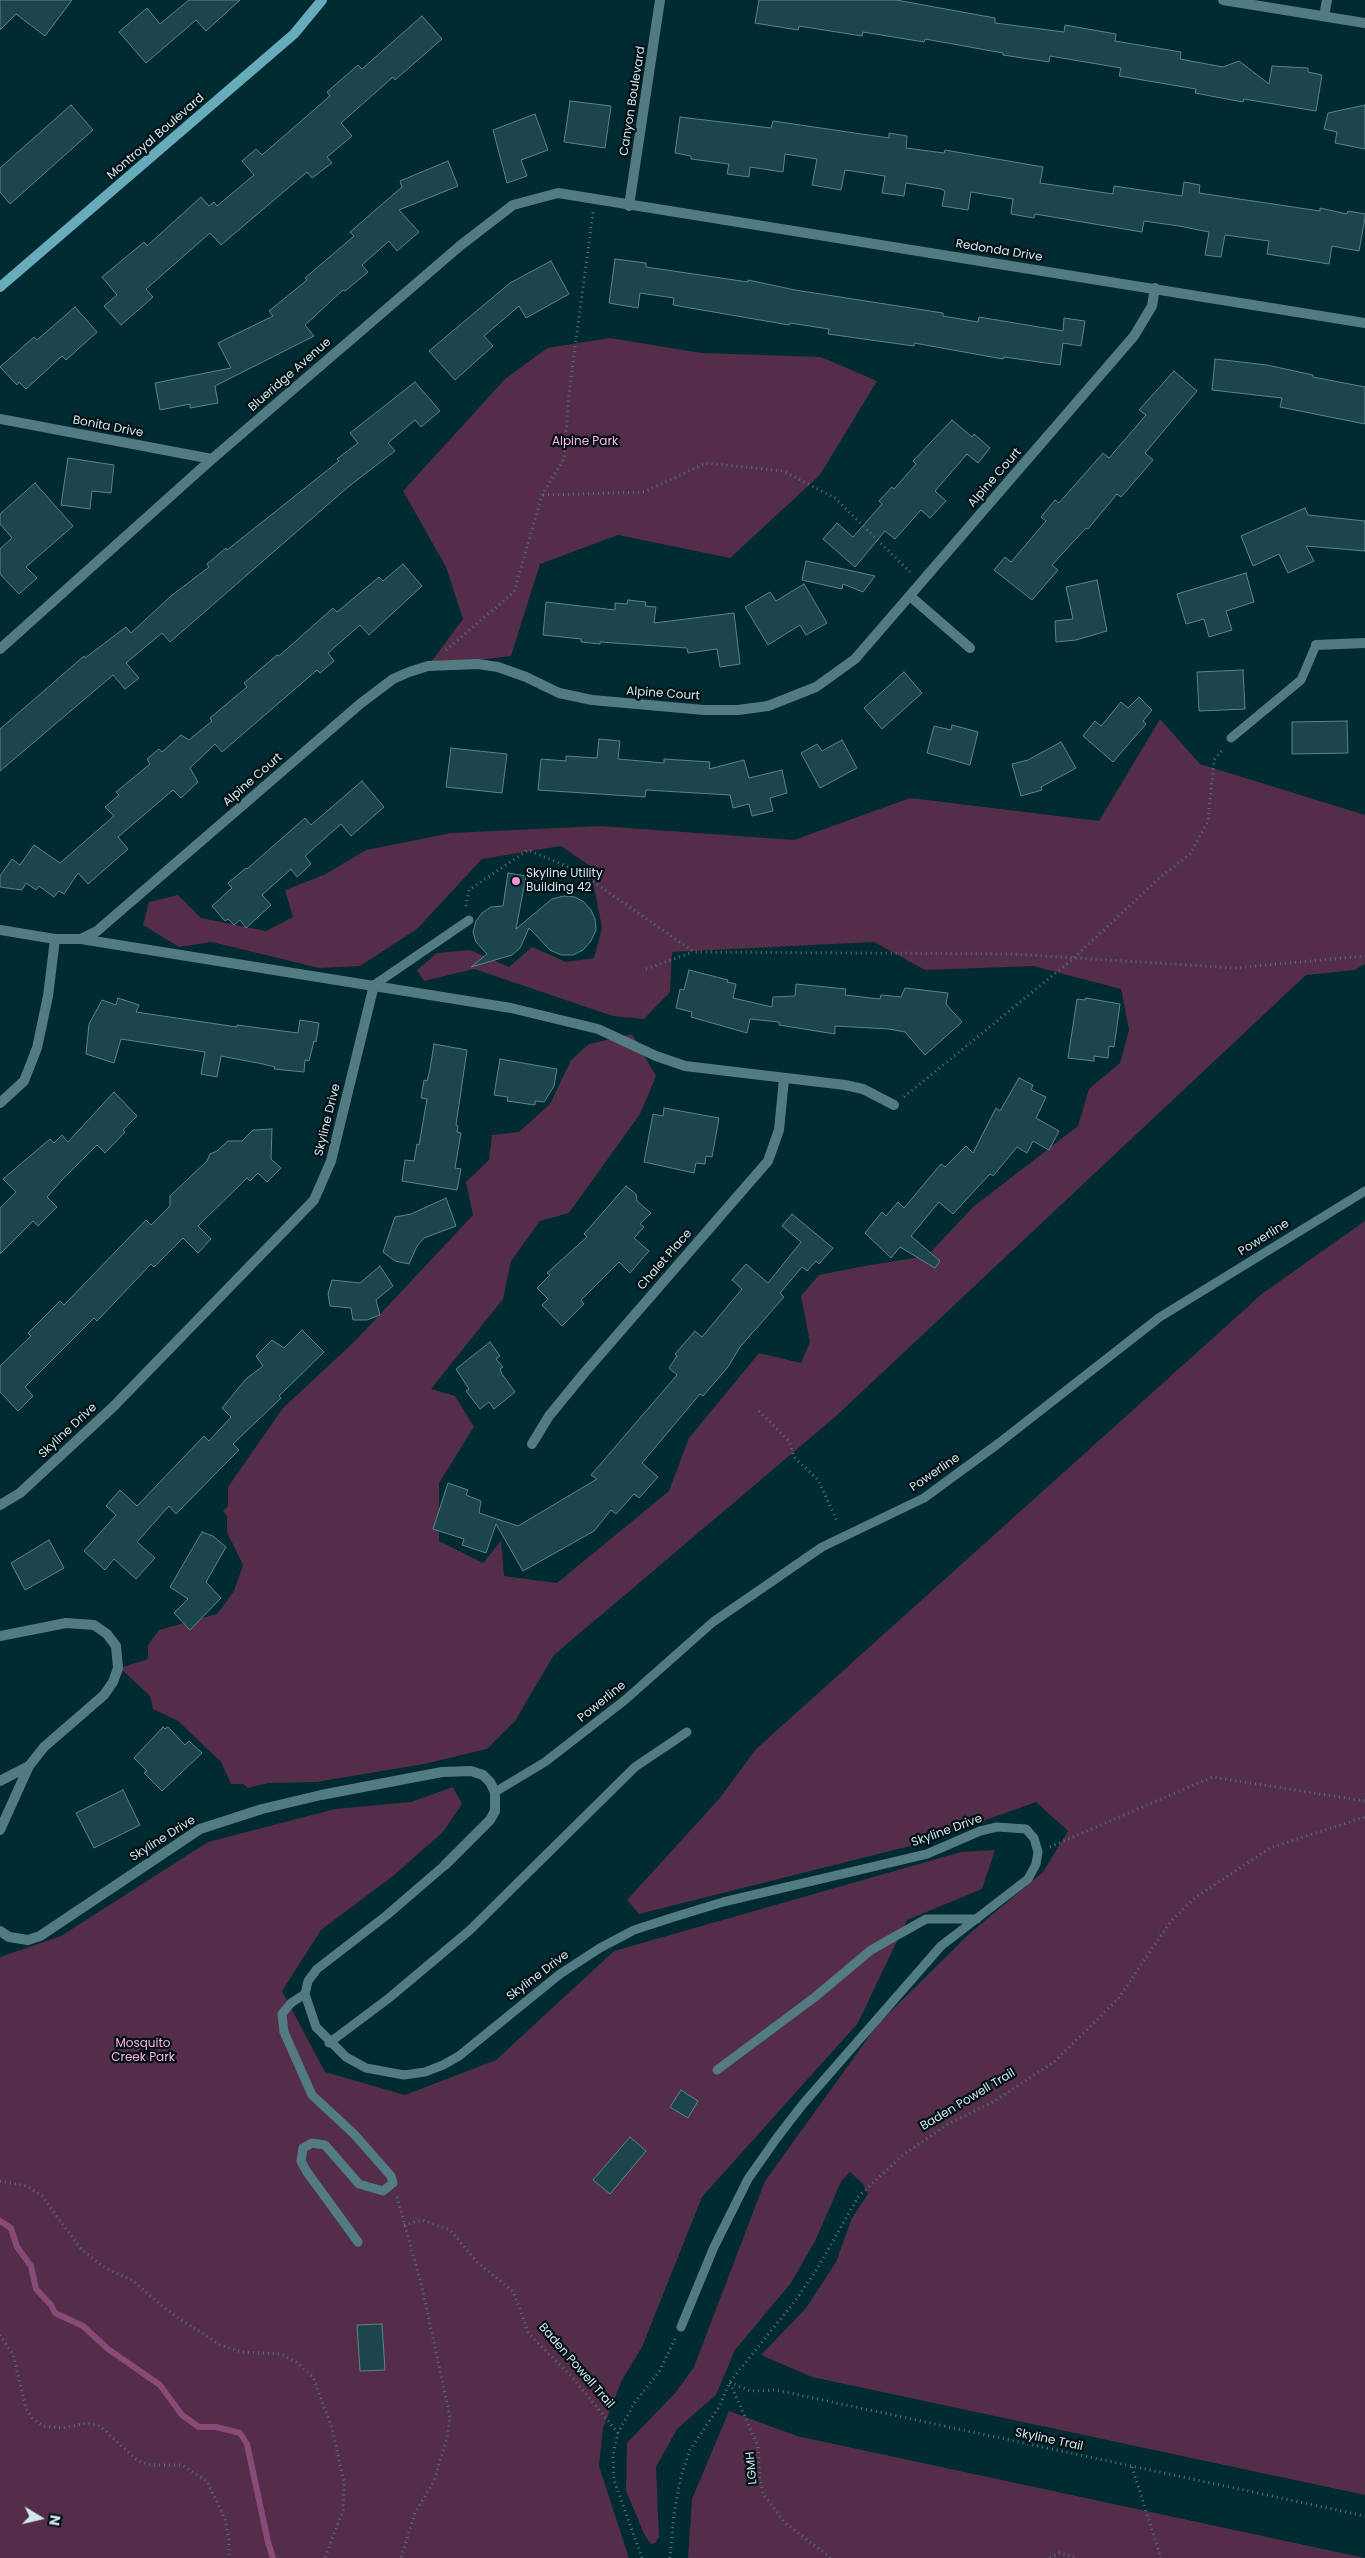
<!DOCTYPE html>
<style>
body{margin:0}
#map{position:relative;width:1365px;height:2558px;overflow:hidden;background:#002b33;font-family:Poppins,sans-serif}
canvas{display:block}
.north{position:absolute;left:15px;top:2493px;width:50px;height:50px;-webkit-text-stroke:4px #021115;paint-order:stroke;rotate:99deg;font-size:14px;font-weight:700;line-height:20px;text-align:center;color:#d1e7ec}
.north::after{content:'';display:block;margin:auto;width:18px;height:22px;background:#d1e7ec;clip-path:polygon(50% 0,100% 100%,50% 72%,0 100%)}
</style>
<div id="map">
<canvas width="1365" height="2558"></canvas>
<div class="north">N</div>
</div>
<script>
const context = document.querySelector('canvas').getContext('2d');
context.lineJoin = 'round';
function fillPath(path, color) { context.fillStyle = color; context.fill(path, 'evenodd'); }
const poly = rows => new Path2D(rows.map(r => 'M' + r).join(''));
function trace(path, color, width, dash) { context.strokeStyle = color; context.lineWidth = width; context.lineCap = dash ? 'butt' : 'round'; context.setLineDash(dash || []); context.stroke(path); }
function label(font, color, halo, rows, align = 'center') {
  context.font = font + ' Poppins,sans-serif'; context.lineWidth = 4.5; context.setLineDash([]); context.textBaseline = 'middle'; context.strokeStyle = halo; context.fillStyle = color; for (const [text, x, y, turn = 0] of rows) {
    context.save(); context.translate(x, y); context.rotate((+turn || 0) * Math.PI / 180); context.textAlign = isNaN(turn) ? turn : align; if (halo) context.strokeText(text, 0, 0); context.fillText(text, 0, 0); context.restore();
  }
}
const green = poly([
 [610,338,701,353,821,357,877,381,820,475,730,558,618,535,540,564,511,656,428,666,463,619,446,567,403,491,505,379,547,348],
 [1160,719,1200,764,1365,815,1365,964,1355,970,1306,975,835,1417,554,1655,515,1721,487,1749,424,1764,316,1782,268,1783,248,1788,243,1784,231,1784,221,1762,178,1721,153,1709,150,1696,120,1668,148,1659,148,1645,159,1630,217,1614,234,1591,243,1565,227,1532,227,1516,223,1511,228,1506,228,1487,283,1408,355,1341,473,1215,466,1182,489,1160,492,1135,519,1132,550,1104,571,1060,589,1044,632,1034,656,1076,640,1114,569,1213,540,1221,511,1261,503,1299,431,1389,455,1396,474,1427,439,1483,439,1541,483,1563,501,1541,504,1576,557,1583,669,1491,689,1438,759,1353,801,1363,810,1342,801,1296,819,1275,864,1266,927,1256,973,1207,1078,1126,1089,1089,1120,1063,1129,1030,1121,989,1033,966,925,970,874,942,672,952,670,992,644,1019,613,1016,474,969,424,981,417,970,437,953,470,950,509,967,532,947,566,962,594,958,602,928,590,866,561,846,482,859,417,929,360,966,319,968,212,942,179,947,143,925,149,902,178,895,201,918,266,931,293,917,285,890,324,875,366,850,451,833,601,826,794,840,910,798,1099,821],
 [1365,1221,1365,2495,812,2377,761,2355,806,2308,836,2262,852,2218,868,2194,863,2184,850,2172,841,2182,815,2241,791,2283,735,2350,716,2395,677,2429,656,2467,659,2537,655,2543,651,2544,645,2536,626,2491,627,2443,676,2392,694,2367,765,2181,878,2024,969,1934,1043,1872,1068,1831,1036,1802,922,1843,639,1914,627,1900,719,1799,756,1749,1263,1293],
 [453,1787,462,1804,443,1832,393,1876,321,1930,282,1991,325,2072,405,2095,496,2060,614,1951,961,1852,995,1850,982,1889,907,1920,858,2023,702,2197,642,2347,622,2380,603,2428,599,2466,629,2558,0,2558,0,1957,61,1936,208,1842,335,1809,411,1802],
 [729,2411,797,2436,1365,2558,688,2558,692,2499]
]);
const stream = poly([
 [0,2221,11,2228,17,2247,31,2266,36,2289,51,2305,55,2313,83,2326,108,2349,160,2385,182,2415,199,2427,216,2427,240,2433,247,2444,268,2542,273,2558]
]);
const building = poly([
 [0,0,72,0,45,36,16,14,0,30,0,0],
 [189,0,240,0,206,31,196,20,146,63,119,32,147,8,160,24,189,0],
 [759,0,896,0,995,18,995,23,1064,32,1065,25,1116,34,1115,41,1181,52,1180,59,1223,67,1239,61,1269,84,1272,66,1308,68,1308,72,1322,75,1316,111,1244,99,1243,102,1195,93,1196,89,1119,76,1121,68,1050,56,1049,62,1003,55,1003,53,925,39,924,42,863,32,862,36,799,26,798,30,755,23,759,0],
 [422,16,442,39,395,80,393,77,341,123,352,136,327,157,332,163,312,178,307,172,221,245,210,233,146,289,153,297,121,325,104,306,117,295,102,277,144,242,147,246,201,197,209,206,214,202,217,206,229,196,254,175,242,161,256,149,262,155,330,96,327,92,358,65,362,69,422,16],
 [570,101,611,106,605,148,564,142,570,101],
 [71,105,93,130,10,204,0,192,0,168,71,105],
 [1365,105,1365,149,1335,143,1337,132,1324,129,1328,113,1365,105],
 [535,114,548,150,521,160,527,176,507,183,493,130,535,114],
 [680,117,771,128,773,121,889,138,889,133,907,136,906,148,944,153,945,150,1043,167,1040,183,1113,194,1114,186,1182,196,1184,182,1200,185,1199,193,1320,211,1320,208,1347,214,1348,211,1365,214,1365,218,1359,251,1332,246,1329,264,1267,254,1269,241,1225,235,1221,257,1205,255,1209,232,1179,226,1144,221,1142,232,1035,214,1034,218,1011,214,1013,199,971,192,968,210,942,206,945,191,941,189,906,183,904,196,882,193,885,176,845,170,841,190,812,185,817,159,785,154,783,172,750,167,749,177,727,174,729,164,691,159,691,156,675,153,680,117],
 [448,161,458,186,399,210,419,232,397,251,389,241,362,265,368,272,345,291,343,290,305,325,314,336,215,386,218,403,190,408,190,404,160,410,155,383,231,368,218,343,273,316,269,311,307,280,305,278,354,236,350,232,402,187,400,181,448,161],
 [615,259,646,263,646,267,748,282,748,280,795,290,943,313,943,316,978,322,979,317,1063,331,1064,318,1085,321,1081,346,1063,343,1060,365,1004,357,1003,359,914,343,914,346,828,334,829,329,790,323,789,325,673,305,674,298,640,293,638,308,609,303,615,259],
 [551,261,569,294,526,318,519,306,484,336,493,346,455,380,429,351,510,283,551,261],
 [75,307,97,332,66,360,62,356,26,389,19,382,17,385,0,367,34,337,37,340,75,307],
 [1215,359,1267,365,1313,375,1313,377,1365,387,1365,424,1280,407,1282,398,1212,390,1215,359],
 [1174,371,1197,391,1145,453,1153,460,1121,497,1117,494,1088,529,1086,528,1052,565,1058,570,1032,600,994,570,1005,557,1011,562,1046,521,1041,517,1055,500,1059,503,1103,453,1109,458,1146,415,1139,410,1174,371],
 [415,382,440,411,421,427,415,420,388,443,395,451,348,487,170,642,162,633,126,663,139,678,125,689,113,675,0,771,0,729,84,656,85,658,126,627,131,633,171,596,209,567,207,564,226,548,227,550,339,461,337,459,358,443,350,433,415,382],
 [952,420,972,437,974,434,990,448,978,463,967,454,935,491,946,501,930,518,921,510,895,539,885,531,855,567,823,539,837,523,853,537,882,504,879,501,892,487,894,489,916,464,913,461,952,420],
 [68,458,114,465,111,493,92,491,90,509,61,505,68,458],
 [35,483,73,526,26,567,37,578,19,594,0,574,0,549,12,538,0,524,0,514,35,483],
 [1305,508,1308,515,1365,521,1365,551,1306,546,1314,561,1288,573,1279,554,1253,566,1241,536,1305,508],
 [806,561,839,568,875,576,863,592,843,584,842,589,802,580,806,561],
 [403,564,422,586,369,635,360,625,328,653,334,661,320,673,317,670,222,752,215,744,190,768,198,782,181,798,173,790,118,837,128,849,88,884,78,873,64,894,59,891,54,897,39,886,36,890,26,883,22,890,0,887,0,876,12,859,20,865,34,845,60,863,114,816,105,807,119,795,116,792,150,764,147,759,159,749,162,752,181,735,189,740,212,721,210,718,247,687,244,683,277,655,279,656,333,608,337,612,379,577,383,581,403,564],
 [1246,573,1254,602,1226,611,1232,630,1209,637,1204,619,1186,624,1177,594,1246,573],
 [1097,580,1107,631,1076,640,1056,642,1055,621,1073,619,1066,587,1097,580],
 [804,584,827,623,806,635,800,625,768,645,745,607,770,592,776,601,804,584],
 [628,600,646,602,645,606,656,607,654,623,734,613,740,664,720,667,717,649,688,653,687,648,600,642,600,644,581,642,581,639,543,635,546,602,615,610,615,603,627,604,628,600],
 [1243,670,1245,709,1199,711,1197,672,1243,670],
 [904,672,922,693,882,729,864,708,904,672],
 [1139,697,1152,710,1143,721,1146,724,1113,762,1083,736,1095,721,1101,726,1121,702,1128,708,1139,697],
 [1347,721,1348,753,1292,754,1292,722,1347,721],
 [952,725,978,732,970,765,927,753,934,726,951,730,952,725],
 [599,739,620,741,618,759,664,763,664,759,710,762,709,769,744,760,749,778,782,770,787,793,770,798,773,811,752,816,749,804,733,808,730,795,646,790,645,797,538,790,541,759,566,761,566,756,597,758,599,739],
 [842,740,857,768,820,788,801,753,817,744,822,751,842,740],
 [1061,742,1076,768,1041,787,1042,790,1021,796,1012,764,1028,760,1061,742],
 [451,748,507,754,502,793,446,787,451,748],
 [362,781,384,807,351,836,341,824,305,856,311,864,297,877,291,869,262,895,271,905,246,928,240,920,234,925,228,919,225,921,212,906,232,888,228,883,246,868,247,869,305,818,311,825,362,781],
 [508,873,526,876,516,929,552,899,564,896,575,897,584,902,591,910,595,919,596,930,591,941,583,950,573,955,561,955,550,950,529,928,520,948,512,955,471,967,487,954,476,942,473,932,476,921,482,913,491,907,503,906,508,873],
 [689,970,728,980,727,982,736,984,733,998,772,1007,773,997,795,996,796,984,846,989,845,995,880,999,881,995,901,997,905,988,948,993,946,1004,962,1022,925,1055,905,1032,889,1029,835,1026,835,1034,779,1025,779,1022,750,1019,747,1033,691,1017,692,1012,676,1008,680,989,684,990,689,970],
 [118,998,139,1005,136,1012,237,1027,237,1025,298,1033,300,1020,319,1023,316,1042,314,1041,309,1061,305,1060,304,1072,274,1069,275,1067,263,1064,221,1056,217,1077,201,1074,205,1052,121,1039,114,1063,86,1054,89,1024,102,1000,116,1005,118,998],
 [1086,998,1120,1004,1114,1047,1109,1046,1108,1058,1094,1056,1094,1061,1068,1058,1077,999,1085,1000,1086,998],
 [434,1044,467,1050,456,1125,458,1126,457,1132,461,1133,455,1168,461,1169,457,1190,402,1181,405,1160,414,1161,417,1144,419,1145,427,1099,421,1098,424,1080,427,1081,430,1069,434,1044],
 [500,1059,557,1069,554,1086,544,1102,535,1101,535,1105,507,1101,508,1097,494,1095,500,1059],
 [1019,1078,1033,1085,1031,1090,1046,1097,1036,1118,1059,1131,1049,1150,1033,1141,1027,1153,1017,1147,993,1176,990,1174,988,1176,953,1214,939,1202,911,1236,940,1261,935,1268,900,1247,891,1258,865,1233,882,1212,886,1216,898,1202,904,1208,941,1164,945,1167,966,1146,973,1153,996,1108,1000,1111,1019,1078],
 [114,1092,137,1116,123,1130,125,1132,105,1153,97,1145,62,1180,47,1197,57,1207,38,1226,33,1221,0,1254,0,1208,16,1192,3,1179,50,1139,54,1143,62,1135,68,1142,114,1092],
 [664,1108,719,1118,712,1157,706,1156,705,1164,696,1163,694,1173,644,1162,653,1114,663,1116,664,1108],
 [272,1129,271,1159,281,1168,267,1182,258,1173,250,1181,247,1178,198,1226,211,1239,198,1253,183,1238,154,1267,151,1264,97,1321,94,1318,25,1387,33,1396,18,1411,0,1392,0,1366,31,1336,28,1333,60,1301,64,1305,146,1220,151,1225,170,1206,170,1196,207,1161,210,1154,217,1151,228,1141,242,1141,253,1130,272,1129],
 [626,1186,636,1194,637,1201,651,1213,640,1224,644,1227,634,1238,649,1251,630,1273,619,1262,581,1300,584,1304,562,1326,542,1305,548,1299,537,1288,550,1275,547,1273,587,1237,584,1234,626,1186],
 [446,1198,456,1226,424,1238,417,1246,409,1264,395,1261,383,1252,395,1217,411,1214,446,1198],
 [792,1214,833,1248,819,1264,816,1261,807,1271,802,1267,780,1293,784,1297,740,1347,728,1367,703,1396,700,1394,642,1463,658,1477,639,1498,634,1494,616,1514,611,1510,594,1531,523,1571,496,1524,486,1553,462,1545,464,1539,433,1529,448,1483,468,1490,466,1495,481,1501,479,1513,518,1526,597,1479,591,1475,677,1375,669,1368,677,1356,675,1354,695,1331,702,1337,742,1289,732,1280,746,1264,768,1283,801,1242,782,1226,792,1214],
 [380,1266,393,1286,376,1300,380,1315,367,1320,353,1320,351,1308,330,1306,328,1294,332,1280,360,1283,380,1266],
 [302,1330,324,1352,279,1396,281,1398,233,1444,239,1450,224,1465,176,1514,169,1506,137,1542,155,1558,136,1579,114,1559,105,1570,84,1551,116,1515,106,1506,120,1490,137,1506,204,1436,209,1441,231,1417,222,1408,246,1379,263,1366,256,1356,272,1340,284,1348,302,1330],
 [490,1342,500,1356,496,1359,503,1367,500,1369,502,1374,515,1392,494,1409,489,1402,480,1409,466,1391,469,1389,456,1369,490,1342],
 [202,1532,213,1536,226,1547,206,1582,221,1598,190,1630,174,1613,188,1599,170,1587,202,1532],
 [49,1540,64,1568,25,1590,11,1563,49,1540],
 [163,1727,165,1729,168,1727,185,1745,189,1741,202,1753,162,1791,144,1773,147,1771,134,1758,163,1727],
 [123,1790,140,1825,94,1848,76,1813,123,1790],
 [681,2090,698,2101,688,2118,670,2107,681,2090],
 [630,2137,646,2151,610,2194,593,2180,630,2137],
 [382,2324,385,2370,360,2371,357,2325,382,2324]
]);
const path = poly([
 [543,495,644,492,706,463,783,471,835,498,910,572],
 [446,650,514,592,542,495,564,459,569,393,593,212],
 [466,906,469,890,528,850,578,871,694,952,1013,954,1235,968,1365,956],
 [646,969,693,952],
 [904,1097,1074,958,1158,879,1190,854,1208,821,1214,760,1223,749],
 [759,1411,789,1441,794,1457,818,1480,838,1523],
 [1050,1847,1212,1777,1365,1801],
 [0,2181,27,2186,42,2196,81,2249,102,2266,133,2281,171,2313,220,2345,241,2352,281,2354,296,2362,313,2377,332,2428,344,2482,343,2510,325,2558],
 [397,2197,422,2287,450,2417,447,2438,434,2481,415,2513,401,2558],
 [404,2225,422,2220,450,2230,478,2263,513,2291,529,2334,572,2377,618,2433],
 [0,2335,13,2354,26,2409,33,2419,44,2426,63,2428,87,2423,100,2426,138,2461,151,2465,182,2465,207,2481,225,2519,229,2540,229,2558],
 [730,2382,750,2391,776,2390,1365,2516],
 [730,2383,758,2446,760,2479,763,2494,785,2523,831,2558],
 [1132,2467,1161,2558],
 [642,2558,614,2480,613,2455,618,2433,635,2402,659,2372,675,2339],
 [670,2558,674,2514,681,2476,690,2450,719,2407,730,2382,795,2301,817,2269,858,2197,903,2155,948,2124,993,2102,1054,2062,1118,1999,1171,1921,1196,1897,1270,1848,1365,1817],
 [1050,2558,1059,2553,1078,2558]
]);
const lane = poly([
 [1231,738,1301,680,1316,645],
 [374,985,469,920],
 [495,1792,545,1762,625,1700,713,1622,822,1547,924,1498,999,1443,1160,1317,1365,1191],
 [445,1865,387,1915,317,1969,308,1981,305,1994,316,2027,346,2057,366,2068,404,2075,425,2072,443,2065,459,2056,560,1974,600,1948,634,1930,674,1917,723,1902,927,1854,980,1831,997,1827,1026,1829,1034,1838,1038,1852,1036,1864,1028,1879,941,1946,803,2104,776,2139,748,2179,714,2247,681,2327],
 [305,1994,291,2003,282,2014,284,2032,312,2095,354,2134,391,2176,393,2183,383,2191,359,2184,325,2145,312,2143,303,2148,301,2161,307,2172,358,2242],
 [329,2043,389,1998,470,1930,635,1767,687,1732],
 [717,2070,815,1997,871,1950,926,1919,977,1919]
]);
const street = poly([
 [1223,0,1365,23],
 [1324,16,1327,0],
 [629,206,660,0],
 [0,419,212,459],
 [910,596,970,648],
 [1316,645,1365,643],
 [0,649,212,459,461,245,513,205,558,193,1365,323],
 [0,930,55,939,81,939,511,1008,598,1029,656,1056,685,1066,845,1085,863,1089,894,1105],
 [81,939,97,931,360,704,393,679,409,672,428,666,478,664,498,667,526,677,559,693,592,700,704,710,738,710,768,706,816,687,855,659,1134,336,1152,306,1155,288],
 [0,1103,24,1081,37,1048,48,996,55,939],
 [532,1444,549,1416,585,1372,768,1161,779,1130,784,1079],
 [0,1505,20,1493,113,1407,314,1200,331,1161,374,985],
 [0,1636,66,1623,94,1625,107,1634,116,1646,118,1668,113,1682,104,1695,44,1747,29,1766,0,1830],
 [0,1781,29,1766],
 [0,1931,9,1937,28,1940,40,1936,200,1829,262,1809,321,1795,442,1772,471,1771,483,1775,490,1782,495,1792,495,1811,490,1820,445,1865]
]);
const secondary = poly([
 [0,287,294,34,322,0]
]);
const markers = [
 [516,881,5,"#f391d6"]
];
const streetNames = [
 ["Canyon Boulevard",633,101,-81],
 ["Montroyal Boulevard",156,137,-41],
 ["Redonda Drive",999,251,9],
 ["Blueridge Avenue",290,375,-41],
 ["Bonita Drive",108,427,11],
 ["Alpine Court",995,478,-49],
 ["Alpine Court",663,694,4],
 ["Alpine Court",253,780,-41],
 ["Skyline Drive",328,1120,-76],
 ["Powerline",1264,1238,-32],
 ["Chalet Place",665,1260,-49],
 ["Skyline Drive",68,1431,-43],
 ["Powerline",935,1473,-34],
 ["Powerline",602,1702,-39],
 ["Skyline Drive",947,1831,-20],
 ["Skyline Drive",163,1839,-32],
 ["Skyline Drive",538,1976,-37],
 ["Baden Powell Trail",968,2100,-31],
 ["Baden Powell Trail",576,2366,49],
 ["Skyline Trail",1049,2440,12],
 ["LGMH",752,2468,-95]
];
const parkNames = [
 ["Alpine Park",585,442],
 ["Mosquito",143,2044],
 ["Creek Park",143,2058]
];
const poiNames = [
 ["Skyline Utility",526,874],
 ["Building 42",526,888]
];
fillPath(green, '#542e49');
trace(stream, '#8a4a78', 6);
fillPath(building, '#1c454e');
trace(building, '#5a838d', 1);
trace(path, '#50737a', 3, [1, 4]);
trace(lane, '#527b84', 9);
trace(street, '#527b84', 10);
trace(secondary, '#68acbb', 10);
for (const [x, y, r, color] of markers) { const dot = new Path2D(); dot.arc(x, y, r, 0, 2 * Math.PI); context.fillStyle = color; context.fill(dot); trace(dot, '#021115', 2); }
label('12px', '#d1e7ec', '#021115', streetNames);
label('12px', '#ffb3e7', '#021115', parkNames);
label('12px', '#d1e7ec', '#021115', poiNames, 'left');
</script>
